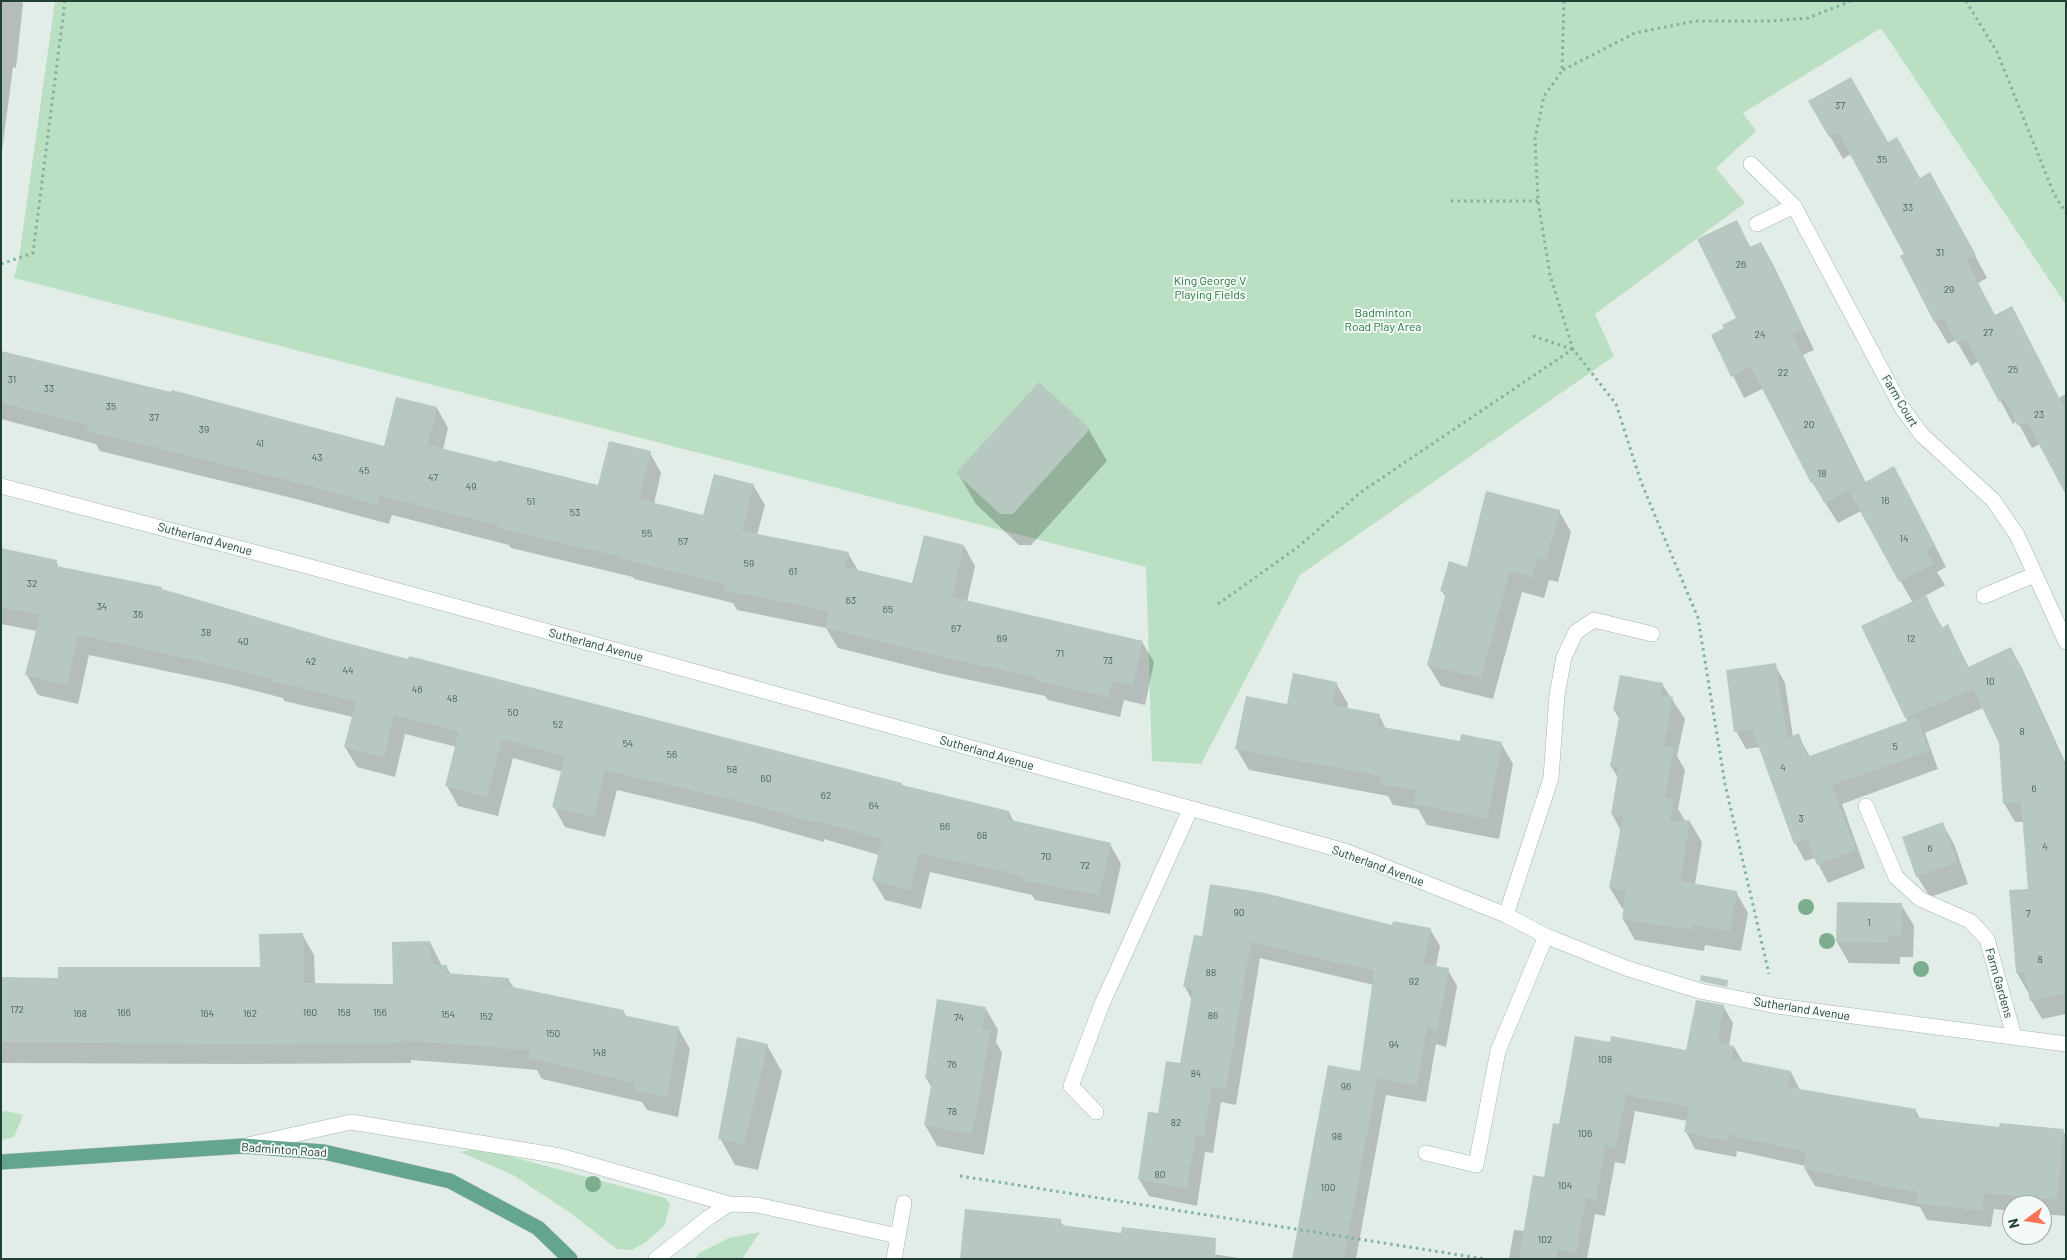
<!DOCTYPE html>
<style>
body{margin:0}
#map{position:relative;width:2067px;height:1260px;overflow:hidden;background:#e2ede8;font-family:Barlow,sans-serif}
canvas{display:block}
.frame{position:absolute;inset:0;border:2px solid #213f35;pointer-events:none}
.north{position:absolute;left:2002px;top:1195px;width:50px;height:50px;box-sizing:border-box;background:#f3f9f6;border:1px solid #9fafa9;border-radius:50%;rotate:256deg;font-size:14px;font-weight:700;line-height:20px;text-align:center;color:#213f35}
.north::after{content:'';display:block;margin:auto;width:18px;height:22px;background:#f97354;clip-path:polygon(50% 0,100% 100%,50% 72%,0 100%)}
</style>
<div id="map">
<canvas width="2067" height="1260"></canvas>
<div class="frame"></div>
<div class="north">N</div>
</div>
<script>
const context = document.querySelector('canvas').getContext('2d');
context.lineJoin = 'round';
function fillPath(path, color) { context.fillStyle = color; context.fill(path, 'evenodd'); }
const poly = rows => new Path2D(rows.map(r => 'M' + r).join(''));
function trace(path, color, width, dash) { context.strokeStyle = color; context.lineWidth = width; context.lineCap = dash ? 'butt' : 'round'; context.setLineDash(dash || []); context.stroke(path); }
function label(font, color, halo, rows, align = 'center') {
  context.font = font + ' Barlow,sans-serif'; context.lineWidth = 4; context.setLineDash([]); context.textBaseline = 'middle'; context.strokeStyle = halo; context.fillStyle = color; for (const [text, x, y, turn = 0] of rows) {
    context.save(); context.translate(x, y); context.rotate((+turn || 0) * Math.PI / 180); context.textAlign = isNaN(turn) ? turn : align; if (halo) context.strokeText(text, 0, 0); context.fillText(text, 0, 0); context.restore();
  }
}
const green = poly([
 [55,1,2066,1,2066,305,1881,28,1743,113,1756,131,1716,168,1745,203,1595,314,1614,356,1300,575,1201,764,1152,761,1146,567,14,278,19,258],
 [7,1111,23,1115,14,1137,1,1140,1,1112],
 [470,1150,494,1152,665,1198,670,1204,665,1225,646,1242,632,1250,617,1249,569,1212,513,1175,460,1152],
 [760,1232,742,1259,695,1259,699,1253,729,1238]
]);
const shadow = poly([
 [1,1,21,1,23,4,16,68,13,67,2,151],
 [1810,101,1888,143,1920,180,1943,196,1987,278,1978,283,1995,316,2059,398,2066,394,2066,493,2040,444,2032,448,2017,421,2013,424,1979,361,1971,366,1956,340,1948,344,1935,322,1905,255,1851,154,1843,159],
 [1736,222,1751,248,1761,243,1773,264,1814,350,1803,355,1866,483,1906,489,1946,567,1937,572,1945,585,1925,596,1943,629,1948,626,1969,668,2011,649,2022,668,2066,764,2066,1014,2042,1019,2031,1000,2030,991,2028,992,2017,973,2011,892,2029,890,2023,822,2015,822,2004,803,2000,743,1983,708,1925,733,1938,769,1842,804,1865,868,1828,883,1815,858,1805,861,1795,843,1760,747,1746,749,1736,731,1775,665,1785,683,1793,737,1798,735,1810,757,1908,722,1863,626,1913,603,1861,511,1838,523,1812,482,1764,388,1744,398,1713,336,1738,319],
 [1,353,385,448,437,408,448,428,443,450,599,487,650,453,661,473,654,504,704,516,753,485,765,505,757,535,848,553,859,572,913,585,964,546,975,566,967,602,1142,642,1154,662,1145,705,1124,700,1120,717,1048,700,1045,696,942,674,838,648,826,628,737,610,733,603,634,579,633,577,511,548,509,545,392,515,389,524,296,499,100,451,96,444,1,419],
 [1039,384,1089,430,1107,461,1031,545,1019,545,976,504,958,473],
 [1559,511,1571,532,1558,582,1549,580,1544,598,1522,592,1493,699,1441,686,1428,665,1446,598,1442,591,1468,568],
 [1,550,56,561,59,568,163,591,334,641,903,787,1009,812,1014,822,1110,844,1121,864,1110,914,1035,900,1032,895,930,872,921,909,885,900,873,880,879,855,824,839,824,842,753,822,617,790,605,837,565,827,554,807,563,772,513,758,498,816,458,806,447,786,457,747,405,734,395,777,357,767,345,747,353,717,284,701,283,698,228,684,89,655,78,704,38,695,27,675,37,631,1,624],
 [1336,683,1348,704,1347,709,1379,715,1386,729,1461,742,1501,743,1513,764,1499,839,1427,825,1418,809,1393,805,1388,796,1249,770,1236,748,1287,706],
 [1662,684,1685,719,1677,756,1685,770,1678,809,1686,822,1690,822,1702,842,1695,884,1736,892,1748,913,1741,951,1705,945,1704,951,1635,940,1623,919,1625,909,1622,908,1610,888,1621,831,1612,814,1618,778,1611,766,1620,720,1614,710],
 [1942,823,1954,844,1968,884,1930,897,1917,876],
 [1901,904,1914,926,1913,957,1900,957,1900,964,1849,963,1837,942],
 [1393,926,1430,929,1440,946,1436,967,1448,970,1457,986,1446,1047,1436,1044,1426,1102,1386,1095,1356,1259,1293,1259,1361,1072,1374,985,1260,958,1236,1105,1221,1102,1213,1153,1205,1152,1197,1206,1149,1196,1139,1179,1159,1114,1181,1064,1192,1000,1185,987,1203,938],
 [302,934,314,955,315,984,394,986,430,942,442,966,446,966,451,975,508,979,514,988,623,1011,627,1017,678,1028,690,1049,678,1117,647,1110,642,1102,542,1079,537,1070,478,1065,411,1060,411,1063,241,1064,1,1063,1,979,59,979,261,968],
 [1723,1006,1733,1023,1729,1046,1734,1047,1743,1062,1791,1072,1800,1090,1915,1110,1920,1118,2000,1128,2063,1131,2066,1136,2066,1216,2042,1214,2042,1205,2012,1205,2012,1211,1994,1209,1991,1227,1927,1220,1920,1207,1815,1186,1805,1169,1806,1166,1737,1151,1736,1157,1695,1149,1686,1132,1688,1121,1635,1111,1625,1164,1615,1162,1605,1216,1595,1214,1587,1259,1509,1259,1514,1230,1524,1231,1545,1178,1560,1125,1611,1043,1687,1051],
 [986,1009,998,1030,996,1042,1002,1053,984,1155,937,1146,925,1125,932,1088,926,1078],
 [767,1045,782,1072,758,1170,735,1165,720,1138],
 [1060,1221,1064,1226,1193,1251,1245,1259,961,1259]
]);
const building = poly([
 [1851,77,1888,142,1897,137,1920,178,1930,172,1976,255,1966,260,1995,315,2012,306,2066,411,2066,495,2027,422,2018,426,2004,399,1999,402,1966,339,1957,344,1943,318,1934,322,1900,256,1904,254,1838,132,1829,137,1808,101],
 [1737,220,1750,247,1761,242,1803,328,1792,334,1865,482,1824,503,1814,482,1811,483,1751,367,1731,377,1711,335,1724,328,1722,325,1736,318,1697,239],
 [1,351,171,392,172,390,384,446,396,397,437,407,428,445,497,462,498,460,598,485,609,441,651,451,639,499,703,515,714,474,754,484,742,531,849,552,845,567,912,583,924,535,964,545,952,597,1143,641,1133,685,1112,681,1109,697,1072,689,1035,680,1035,677,929,654,825,628,829,611,724,590,725,584,621,559,622,557,498,528,498,525,380,496,378,505,284,479,87,431,88,425,1,403],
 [1039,382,1090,429,1013,514,1000,514,956,473],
 [1894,466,1935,545,1926,551,1934,564,1899,582,1849,491],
 [1486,491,1560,510,1546,561,1537,559,1532,577,1510,571,1481,678,1427,665,1446,593,1440,591,1449,561,1467,567],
 [1,548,57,560,56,566,162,587,162,589,335,640,408,659,409,656,902,783,902,785,1009,811,1007,819,1111,843,1099,895,1022,880,1023,876,919,853,910,890,872,880,882,839,813,820,813,822,741,802,605,770,594,817,552,807,565,756,502,739,487,797,445,786,459,731,394,715,384,758,344,747,356,701,271,681,272,679,216,665,113,642,78,635,67,685,25,675,40,615,1,607],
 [1926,595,1941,628,1948,624,1968,667,2011,647,2065,765,2066,993,2030,1001,2024,972,2016,973,2009,890,2028,889,2021,802,2003,804,1999,743,1973,689,1905,718,1861,626],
 [1776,663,1787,738,1799,733,1807,757,1917,717,1929,751,1832,785,1856,850,1817,865,1807,839,1794,844,1752,729,1734,732,1726,670],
 [1293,673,1337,682,1332,705,1380,714,1377,726,1460,741,1461,734,1502,742,1487,819,1414,804,1416,790,1380,784,1381,776,1235,749,1246,696,1287,704],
 [1620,675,1663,683,1661,695,1673,697,1664,746,1674,748,1665,798,1674,799,1670,822,1690,820,1680,881,1737,891,1730,931,1693,925,1693,930,1622,919,1626,890,1609,888,1623,816,1611,814,1619,767,1610,766,1620,712,1613,711],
 [1943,822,1957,862,1916,877,1902,837],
 [1210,884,1265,893,1392,925,1393,921,1431,928,1424,964,1449,968,1437,1031,1427,1028,1417,1085,1377,1079,1344,1259,1292,1259,1328,1065,1360,1071,1374,971,1251,942,1226,1089,1212,1086,1204,1137,1196,1135,1187,1189,1138,1179,1148,1112,1158,1113,1166,1061,1180,1063,1193,989,1183,987,1194,935,1202,936],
 [1837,902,1902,903,1901,936,1888,936,1889,943,1836,942],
 [303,933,304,983,393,984,392,942,430,941,431,964,447,965,446,973,509,978,508,986,624,1010,623,1015,679,1027,667,1097,634,1090,635,1083,528,1058,530,1050,400,1040,400,1043,229,1044,1,1042,1,977,58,978,58,967,260,967,259,934],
 [1701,975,1728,980,1727,987,1700,981],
 [937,999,986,1007,982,1029,991,1031,972,1134,924,1125,932,1080,925,1078],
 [1696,1000,1724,1005,1718,1042,1734,1046,1731,1059,1791,1071,1788,1087,1916,1109,1914,1117,1999,1127,2000,1123,2064,1129,2057,1200,1984,1193,1982,1211,1916,1203,1918,1192,1871,1184,1872,1182,1804,1169,1807,1152,1728,1135,1726,1141,1684,1132,1689,1107,1626,1095,1616,1148,1605,1145,1596,1200,1586,1198,1576,1253,1558,1250,1556,1259,1519,1259,1533,1175,1544,1177,1553,1123,1559,1124,1575,1036,1610,1042,1611,1036,1686,1050],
 [737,1037,768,1044,744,1144,718,1139],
 [965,1209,1061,1219,1061,1225,1121,1233,1122,1227,1216,1238,1215,1259,960,1259]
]);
const path = poly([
 [1564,1,1562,71,1544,96,1535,139,1538,201,1550,275,1573,349,1616,404,1641,482,1698,618,1725,784,1769,974],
 [1966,1,1997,52,2054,194,2066,213],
 [1563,70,1635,33,1695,21,1772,21,1808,18,1851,1],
 [1451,201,1538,201],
 [1,264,33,253,65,1],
 [1533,336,1572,349],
 [1218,604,1298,547,1361,492,1573,349],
 [960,1176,1485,1259]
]);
const minor = poly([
 [1751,164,1794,206,1902,408,1922,435,1993,500,2017,535,2066,642],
 [1757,224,1794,206],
 [1,486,307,566,681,668,1345,851,1506,915,1546,936,1626,968,1700,991,1777,1006,2066,1044],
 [1984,596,2034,575],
 [1866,806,1896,877,1920,899,1970,921,1987,939,2014,1036],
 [1506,915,1551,778,1557,695,1564,657,1576,632,1594,620,1652,634],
 [1096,1112,1071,1086,1102,1004,1190,810],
 [248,1145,351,1122,560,1156,729,1204],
 [1426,1153,1476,1165,1498,1051,1546,936],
 [656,1259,708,1218,729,1204,757,1205,898,1236],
 [894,1259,904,1203]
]);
const major = poly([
 [1,1162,243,1146,324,1152,450,1181,538,1228,570,1259]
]);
const trees = [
 [1806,907],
 [1827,941],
 [1921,969],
 [593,1184]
];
const numberNames = [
 ["37",1840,106],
 ["35",1882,160],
 ["33",1908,208],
 ["31",1940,253],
 ["26",1741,265],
 ["29",1949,290],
 ["27",1988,333],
 ["24",1760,335],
 ["25",2013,370],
 ["22",1783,373],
 ["31",12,380],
 ["33",49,389],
 ["35",111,407],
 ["23",2039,415],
 ["37",154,418],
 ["20",1809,425],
 ["39",204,430],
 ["41",260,444],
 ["43",317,458],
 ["45",364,471],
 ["18",1822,474],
 ["47",433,478],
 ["49",471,487],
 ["16",1885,501],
 ["51",531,502],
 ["53",575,513],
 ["55",647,534],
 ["14",1904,539],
 ["57",683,542],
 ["59",749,564],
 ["61",793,572],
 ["32",32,584],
 ["63",851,601],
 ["34",102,607],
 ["65",888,610],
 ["36",138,615],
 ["67",956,629],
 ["38",206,633],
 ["69",1002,639],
 ["12",1911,639],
 ["40",243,642],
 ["71",1060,654],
 ["73",1108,661],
 ["42",311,662],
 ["44",348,671],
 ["10",1990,682],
 ["46",417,690],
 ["48",452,699],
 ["50",513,713],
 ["52",558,725],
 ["8",2022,732],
 ["54",628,744],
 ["5",1895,747],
 ["56",672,755],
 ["4",1783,768],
 ["58",732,770],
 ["60",766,779],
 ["6",2034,789],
 ["62",826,796],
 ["64",874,806],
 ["3",1801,819],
 ["66",945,827],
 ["68",982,836],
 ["4",2045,847],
 ["6",1930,849],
 ["70",1046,857],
 ["72",1085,866],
 ["90",1239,913],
 ["7",2028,914],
 ["1",1869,923],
 ["8",2040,960],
 ["88",1211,973],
 ["92",1414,982],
 ["172",17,1010],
 ["166",124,1013],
 ["160",310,1013],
 ["158",344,1013],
 ["156",380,1013],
 ["168",80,1014],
 ["164",207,1014],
 ["162",250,1014],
 ["154",448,1015],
 ["86",1213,1016],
 ["152",486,1017],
 ["74",959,1018],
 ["150",553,1034],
 ["94",1394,1045],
 ["148",599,1053],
 ["108",1605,1060],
 ["76",952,1065],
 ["84",1196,1074],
 ["96",1346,1087],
 ["78",952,1112],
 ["82",1176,1123],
 ["106",1585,1134],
 ["98",1337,1137],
 ["80",1160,1175],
 ["104",1565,1186],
 ["100",1328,1188],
 ["102",1545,1240]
];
const parkNames = [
 ["King George V",1210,281],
 ["Playing Fields",1210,295],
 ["Badminton",1383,313],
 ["Road Play Area",1383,327]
];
const streetNames = [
 ["Farm Court",1900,401,59],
 ["Sutherland Avenue",205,539,15],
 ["Sutherland Avenue",596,645,15],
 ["Sutherland Avenue",987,753,16],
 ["Sutherland Avenue",1378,866,20],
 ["Farm Gardens",1999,983,74],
 ["Sutherland Avenue",1802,1009,9],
 ["Badminton Road",284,1150,4]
];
fillPath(green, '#badfc2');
fillPath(shadow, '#0003');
fillPath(building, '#b7c8c0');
trace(minor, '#a4b5af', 16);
trace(major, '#c1c9c6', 16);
trace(path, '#81b2a0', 3, [2.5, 4]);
trace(minor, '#fff', 15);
trace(major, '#64a590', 15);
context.fillStyle = '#7cad8d';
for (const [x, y] of trees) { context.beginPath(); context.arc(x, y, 8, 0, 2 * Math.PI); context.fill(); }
label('10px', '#466158', null, numberNames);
label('12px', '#297843', '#f3f9f6', parkNames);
label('12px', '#213f35', '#f3f9f6', streetNames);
</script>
